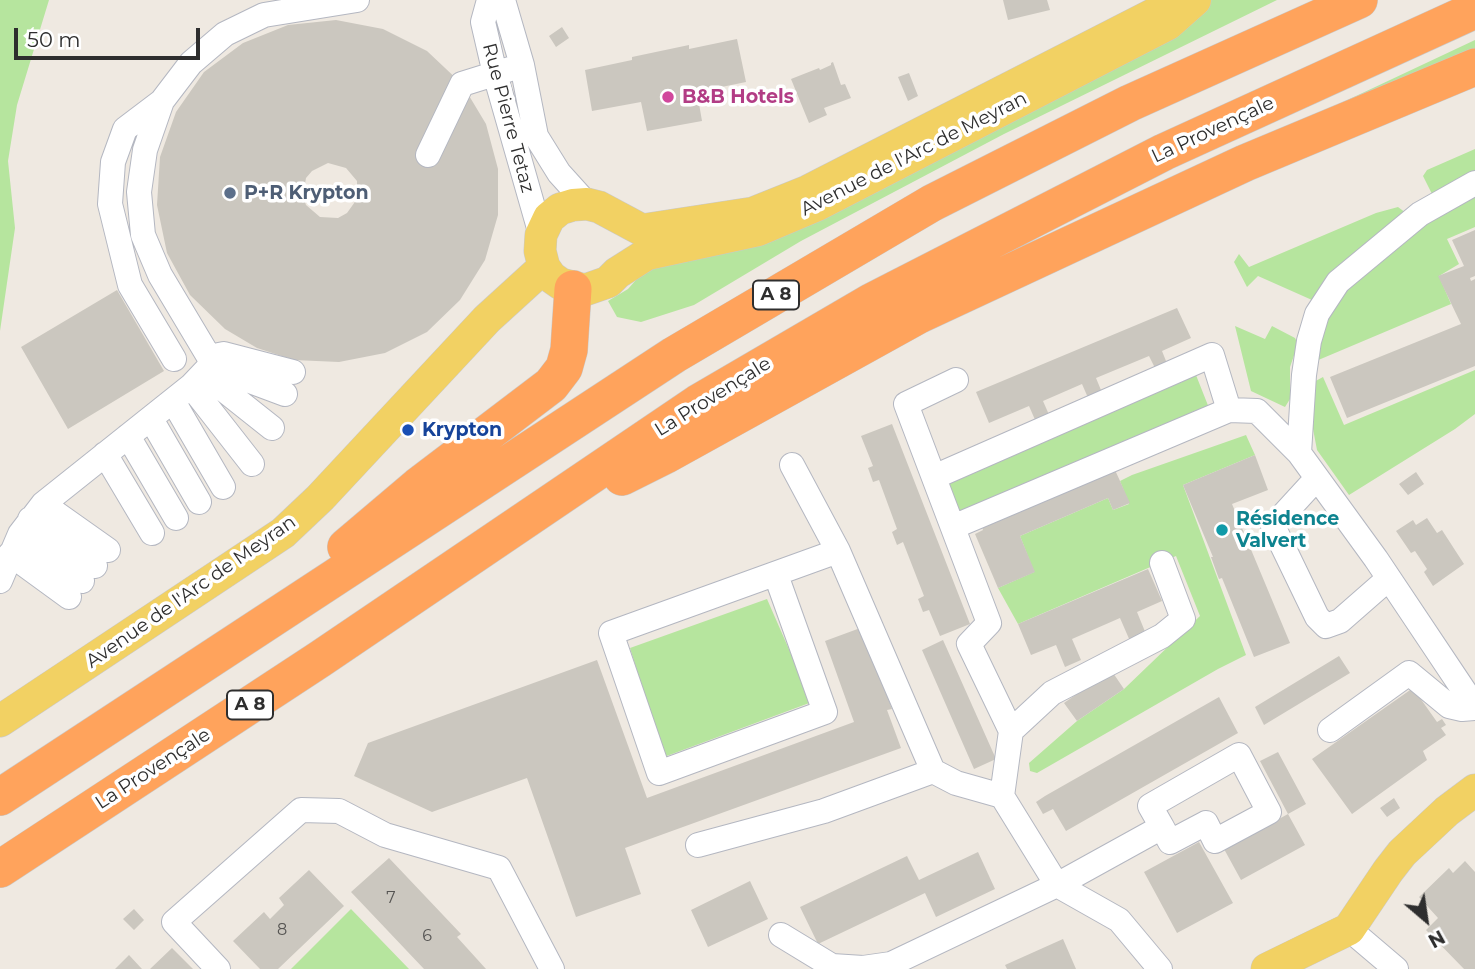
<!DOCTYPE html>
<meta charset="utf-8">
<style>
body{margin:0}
#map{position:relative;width:1475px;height:969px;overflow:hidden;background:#efe9e1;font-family:Montserrat,sans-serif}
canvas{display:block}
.north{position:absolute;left:1391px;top:885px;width:70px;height:70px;-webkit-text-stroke:5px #fff;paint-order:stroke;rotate:151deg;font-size:19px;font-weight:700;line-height:28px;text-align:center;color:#2e2e2e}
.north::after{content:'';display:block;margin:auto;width:24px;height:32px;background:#2e2e2e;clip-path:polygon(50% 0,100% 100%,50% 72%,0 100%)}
.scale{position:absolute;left:14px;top:28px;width:186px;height:32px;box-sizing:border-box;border:4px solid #2e2e2e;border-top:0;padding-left:9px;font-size:21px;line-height:24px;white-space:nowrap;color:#2e2e2e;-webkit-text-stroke:5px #fff;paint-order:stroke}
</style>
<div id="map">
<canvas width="1475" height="969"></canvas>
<div class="north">N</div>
<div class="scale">50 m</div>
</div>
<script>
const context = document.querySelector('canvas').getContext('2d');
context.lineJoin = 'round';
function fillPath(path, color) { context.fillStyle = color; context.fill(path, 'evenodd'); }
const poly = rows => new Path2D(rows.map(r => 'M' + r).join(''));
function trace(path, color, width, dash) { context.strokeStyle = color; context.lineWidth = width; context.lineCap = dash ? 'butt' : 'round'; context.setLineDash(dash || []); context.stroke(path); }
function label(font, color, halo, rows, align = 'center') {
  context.font = font + ' Montserrat,sans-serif'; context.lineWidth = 7; context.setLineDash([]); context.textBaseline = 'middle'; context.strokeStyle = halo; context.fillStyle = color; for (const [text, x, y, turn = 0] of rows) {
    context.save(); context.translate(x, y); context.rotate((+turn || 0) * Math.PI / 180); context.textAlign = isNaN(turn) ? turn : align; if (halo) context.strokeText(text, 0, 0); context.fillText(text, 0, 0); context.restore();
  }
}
const green = poly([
 [0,0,49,0,17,105,8,161,15,228,0,331],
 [1208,0,1277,0,1004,134,801,241,694,305,641,322,617,317,608,301,628,289,643,272],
 [1475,40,1475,55,1271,136],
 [1475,149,1475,175,1433,196,1423,176,1427,170],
 [1475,196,1475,227,1447,239,1459,264,1439,276,1451,304,1316,361,1325,320,1353,283,1421,227],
 [1398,207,1406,213,1312,300,1258,276,1247,287,1234,262,1239,254,1249,267,1376,213],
 [1235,326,1265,339,1272,326,1295,338,1298,344,1290,367,1290,399,1285,407,1251,391],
 [1194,370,1209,408,961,517,943,476],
 [1475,370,1475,414,1455,429,1349,495,1317,450,1310,413,1312,383,1323,377,1344,425],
 [1246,435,1255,455,1183,485,1246,655,1218,669,1037,773,1030,771,1029,763,1077,721,1124,689,1200,616,1176,556,1018,624,998,588,1034,572,1020,536,1108,498,1113,510,1129,504,1120,481,1132,475],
 [767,599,812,702,664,757,630,648],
 [351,909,409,969,291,969]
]);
const building = poly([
 [1003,0,1047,0,1050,10,1008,20],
 [336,20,383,29,427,51,462,84,486,124,498,169,498,215,485,260,460,300,427,332,385,353,339,362,294,360,257,348,225,329,190,295,167,253,157,205,160,157,176,112,204,72,243,43,288,25],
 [328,163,346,168,357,181,357,199,347,213,338,218,320,217,306,205,303,196,306,178,312,171],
 [562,27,569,38,556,47,549,36],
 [737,39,746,82,697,92,702,121,647,131,641,102,592,111,585,70,632,60,632,57,689,45,689,49],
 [833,62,841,85,845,84,851,98,824,108,827,115,809,123,791,79,819,68,820,70,831,65,831,63],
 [909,73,918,96,908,101,898,77],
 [1475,230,1475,276,1470,278,1471,281,1475,279,1475,366,1347,418,1330,377,1461,324,1438,276,1464,266,1452,240],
 [117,290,164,371,68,429,21,347],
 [1177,308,1191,338,1162,351,1168,366,1157,372,1149,356,1096,378,1103,395,1089,400,1082,384,1043,401,1050,417,1036,422,1029,406,989,423,976,392],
 [892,424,970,624,940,636,929,610,923,612,918,599,924,596,903,542,897,545,892,532,897,529,879,480,873,482,868,468,873,466,861,436],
 [1255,455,1268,490,1232,504,1290,643,1254,657,1222,578,1219,579,1211,557,1213,557,1183,485],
 [1115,470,1130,503,1113,510,1108,498,1020,536,1035,572,998,588,975,534,983,530,982,527],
 [1416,472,1424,484,1408,495,1399,484],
 [1427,518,1437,533,1442,530,1464,564,1433,586,1424,572,1427,569,1415,551,1411,553,1396,531,1413,520,1416,525],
 [1148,569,1162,601,1137,612,1146,634,1130,641,1120,618,1072,639,1081,660,1065,667,1056,645,1031,655,1018,624],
 [863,627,892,709,887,710,901,748,625,848,641,894,576,917,527,778,432,812,354,776,368,743,597,660,647,798,854,722,825,641],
 [943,640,996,759,974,769,922,650],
 [1339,656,1350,673,1264,725,1255,707],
 [1111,670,1124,689,1077,721,1064,703],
 [1413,688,1437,722,1442,719,1446,725,1441,728,1446,735,1423,751,1427,760,1352,814,1312,759],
 [1219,697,1238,733,1066,831,1053,809,1043,814,1036,802,1045,796],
 [1278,752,1306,804,1288,814,1260,761],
 [1394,798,1400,808,1387,817,1380,808],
 [1288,814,1305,845,1241,880,1224,849],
 [1199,842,1233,903,1177,933,1144,872],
 [978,852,995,889,936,917,925,893,818,944,800,907,907,856,919,880],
 [389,858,461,934,457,937,486,969,424,969,351,892],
 [1465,861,1475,872,1475,969,1464,969,1426,930,1438,918,1419,897,1449,868,1453,873],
 [309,870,344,906,278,969,260,969,233,941,264,912,270,919,284,905,279,898],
 [750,881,768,919,708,947,691,910],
 [134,909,144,920,134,930,123,919],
 [1063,939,1076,969,1007,969,1005,965],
 [172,948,193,969,150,969],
 [129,955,142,969,115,969]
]);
const minor = poly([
 [489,0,483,22,495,74,541,235],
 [503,0,522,65,536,136,559,173,587,204],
 [162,101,125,129,113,162,110,204,130,285,174,359],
 [428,155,462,84,510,69],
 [209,357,224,354,293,372],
 [210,366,285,394],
 [204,374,272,428],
 [956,380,906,404,989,623,969,644,1011,731,1002,796],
 [191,386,252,464],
 [173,401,223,487],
 [1229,410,1257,411,1299,453,1304,375,1309,341,1317,314,1338,282,1420,214,1475,183],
 [151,419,199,502],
 [128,436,176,518],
 [1299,453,1376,559,1475,707],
 [105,454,152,533],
 [792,465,838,551,933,771],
 [934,477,1212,355,1229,410,953,527],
 [1317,478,1273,526,1317,617,1326,626,1340,621,1388,579],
 [43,504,108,550],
 [30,519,95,566],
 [20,534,82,581],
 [10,554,69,597],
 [776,575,825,712,659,773,611,633,838,551],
 [0,581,20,534,43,504,191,386,210,366,209,357,160,275,143,235,139,192,145,150,162,101,191,63,225,34,264,15,357,0],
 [1330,730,1409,673,1449,706,1462,709,1475,708],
 [1011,731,1052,693,1162,636,1183,619,1162,563],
 [698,845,824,811,933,771,956,783,1002,796,1057,885,1119,920,1160,969],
 [1349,929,1396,969],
 [781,935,832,966,863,968,891,964,1057,885,1162,827,1150,806,1239,755,1269,812,1215,841,1206,823,1170,842,1162,827],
 [218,969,174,922,301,810,339,811,385,835,499,868,552,969]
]);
const major = poly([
 [1173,0,1160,11,808,191,753,213,642,230,599,207,587,204,573,205,560,209,549,218,541,235,540,251,544,267,551,277,561,284,585,290,608,282,617,273,647,254,758,230,817,205,1168,24,1195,0],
 [0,721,283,533,320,498,487,319,544,267],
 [1267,969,1349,929,1388,871,1402,853,1447,811,1475,790]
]);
const highway = poly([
 [622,477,666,455,919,315,1245,163,1475,67],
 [346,547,418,486,551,385,564,368,569,350,573,289],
 [0,797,674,355,932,203,1130,103,1359,0],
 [0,869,320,659,698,403,871,302,1164,152,1475,10]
]);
const markers = [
 [668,97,7,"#d1479c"],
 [230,193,7,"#5c6f8a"],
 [408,430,7,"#1a4fb4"],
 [1222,530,7,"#0f9aa8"]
];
const numberNames = [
 ["7",391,898],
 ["8",282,930],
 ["6",427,936]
];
const shields = [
 [776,295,46],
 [250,705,46]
];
const shieldNames = [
 ["A 8",776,295],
 ["A 8",250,705]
];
const hotelNames = [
 ["B&B Hotels",682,97]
];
const streetNames = [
 ["Rue Pierre Tetaz",508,118,75],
 ["La Provençale",1213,130,-25],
 ["Avenue de l'Arc de Meyran",914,154,-27],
 ["La Provençale",713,397,-32],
 ["Avenue de l'Arc de Meyran",191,592,-35],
 ["La Provençale",153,769,-33]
];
const serviceNames = [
 ["P+R Krypton",244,193]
];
const transitNames = [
 ["Krypton",422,430]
];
const cultureNames = [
 ["Résidence",1236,519],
 ["Valvert",1236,541]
];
fillPath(green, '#b6e59e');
fillPath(building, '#cbc7bf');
trace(minor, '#b4b7c1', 26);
trace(major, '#c9c9c9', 33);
trace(highway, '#c9c9c9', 38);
trace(minor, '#fff', 24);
trace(major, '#f2d163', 32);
trace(highway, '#ffa35c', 37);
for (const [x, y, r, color] of markers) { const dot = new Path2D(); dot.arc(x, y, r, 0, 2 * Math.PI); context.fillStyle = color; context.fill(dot); trace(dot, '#fff', 2.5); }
label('16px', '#555452', null, numberNames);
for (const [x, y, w] of shields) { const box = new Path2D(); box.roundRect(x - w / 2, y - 14.5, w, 29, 5); context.fillStyle = '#fff'; context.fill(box); trace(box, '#2e2e2e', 2); }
label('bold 18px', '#2e2e2e', null, shieldNames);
label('bold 19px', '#b23c85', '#fff', hotelNames, 'left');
label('19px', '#2e2e2e', '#fff', streetNames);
label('bold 19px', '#4e5e75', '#fff', serviceNames, 'left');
label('bold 19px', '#164399', '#fff', transitNames, 'left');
label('bold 19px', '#0d838f', '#fff', cultureNames, 'left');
</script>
